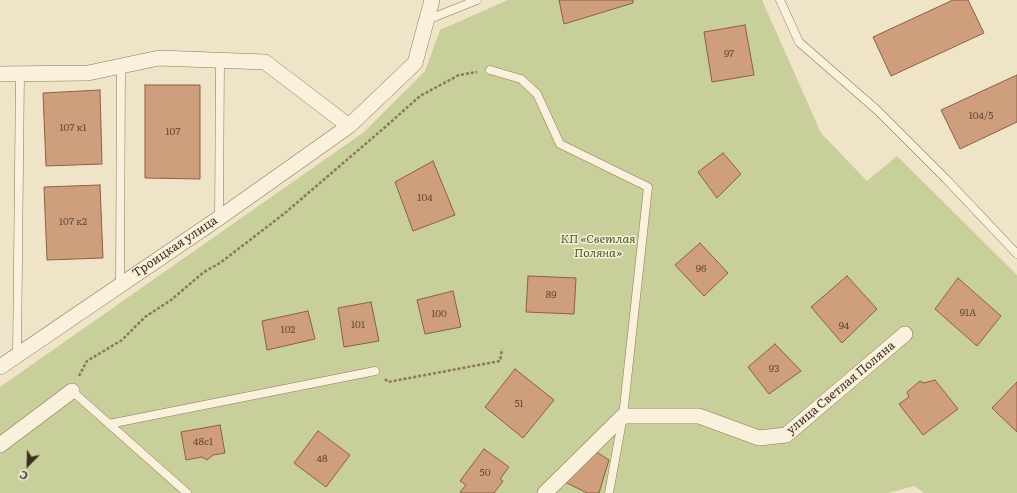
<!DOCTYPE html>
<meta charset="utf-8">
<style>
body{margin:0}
#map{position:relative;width:1017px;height:493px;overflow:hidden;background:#f0e4c8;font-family:Literata,serif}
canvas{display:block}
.north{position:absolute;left:8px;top:445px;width:40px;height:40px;-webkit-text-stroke:3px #f7eed8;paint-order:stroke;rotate:203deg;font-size:11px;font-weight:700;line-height:16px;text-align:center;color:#3d2e20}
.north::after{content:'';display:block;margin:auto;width:14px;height:18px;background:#3d2e20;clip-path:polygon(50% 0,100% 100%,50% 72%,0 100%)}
</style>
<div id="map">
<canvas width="1017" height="493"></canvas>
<div class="north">С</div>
</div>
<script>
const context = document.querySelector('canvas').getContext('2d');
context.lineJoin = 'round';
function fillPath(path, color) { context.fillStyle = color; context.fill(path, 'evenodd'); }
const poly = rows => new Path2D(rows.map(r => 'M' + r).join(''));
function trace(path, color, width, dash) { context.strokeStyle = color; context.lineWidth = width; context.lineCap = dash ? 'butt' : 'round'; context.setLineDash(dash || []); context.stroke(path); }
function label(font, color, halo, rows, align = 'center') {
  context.font = font + ' Literata,serif'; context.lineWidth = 3; context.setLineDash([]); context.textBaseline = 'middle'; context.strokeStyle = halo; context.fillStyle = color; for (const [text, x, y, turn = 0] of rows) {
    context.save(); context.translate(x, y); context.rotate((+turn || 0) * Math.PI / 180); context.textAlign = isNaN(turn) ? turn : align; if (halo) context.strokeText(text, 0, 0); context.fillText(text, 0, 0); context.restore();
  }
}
const green = poly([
 [508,0,762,0,821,133,867,181,897,156,1017,275,1017,493,924,493,914,486,888,493,0,493,0,387,364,132,425,71,440,30]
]);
const building = poly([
 [559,0,633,0,633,3,564,24,559,0],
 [953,0,968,0,984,33,891,76,873,37,953,0],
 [745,25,754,75,712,82,704,32,745,25],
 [1017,75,1017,122,960,149,941,110,1017,75],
 [145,85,200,85,200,179,145,178,145,85],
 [100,90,102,164,46,166,43,93,100,90],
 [723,153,741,174,717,198,698,172,723,153],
 [433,161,455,215,413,231,395,182,433,161],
 [100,185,103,258,47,260,44,187,100,185],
 [700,243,728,273,704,296,675,265,700,243],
 [528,276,576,278,574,314,526,312,528,276],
 [847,276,877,309,842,343,811,307,847,276],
 [958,278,1001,316,977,346,935,309,958,278],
 [453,291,461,327,425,334,417,300,453,291],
 [371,302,379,341,344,347,338,308,371,302],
 [308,311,315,339,267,350,262,321,308,311],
 [775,344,801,371,769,394,748,367,775,344],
 [515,369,554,400,523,438,485,407,515,369],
 [935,380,958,409,923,435,899,404,909,397,907,392,920,381,924,383,935,380],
 [1017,382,1017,432,992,408,1017,382],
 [220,425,225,453,213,455,207,460,202,457,186,460,181,432,220,425],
 [318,431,350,455,326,487,294,463,318,431],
 [484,449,509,467,500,479,503,481,494,493,462,493,460,492,466,485,460,481,484,449],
 [595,451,609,460,599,493,587,493,565,482,595,451]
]);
const path = poly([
 [79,376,87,361,122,340,145,317,171,300,204,272,220,263,285,213,384,128,420,96,459,75,477,72],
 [385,379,388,382,500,361,502,349]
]);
const lane = poly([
 [780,0,799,42,877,110,946,179,1017,254],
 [427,20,477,0],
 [490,70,521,79,537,94,560,144,648,187,623,416,609,493],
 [219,218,220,60],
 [120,284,121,66],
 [17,355,20,74],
 [72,391,187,493],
 [109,424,375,371]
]);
const street = poly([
 [0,74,88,73,159,58,265,62,349,126,219,218,0,367],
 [349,126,415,63,432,0],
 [0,445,72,391],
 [545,493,623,416,699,416,759,438,786,435,905,334]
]);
const numberNames = [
 ["97",729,54],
 ["104/5",981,116],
 ["107 к1",73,128],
 ["107",173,132],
 ["104",425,198],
 ["107 к2",73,222],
 ["96",701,269],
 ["89",551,295],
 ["91А",968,313],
 ["100",439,314],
 ["101",358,325],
 ["94",844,326],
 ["102",288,330],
 ["93",774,369],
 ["51",519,404],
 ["48с1",203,442],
 ["48",322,459],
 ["50",485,473]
];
const parkNames = [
 ["КП «Светлая",598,239],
 ["Поляна»",598,253]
];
const streetNames = [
 ["Троицкая улица",175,247,-34],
 ["улица Светлая Поляна",841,388,-40]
];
fillPath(green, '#c9cf9b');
fillPath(building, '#cf9f7d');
trace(building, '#8d5f41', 1);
trace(lane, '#8d765c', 9);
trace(street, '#8d765c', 16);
trace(path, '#8d765c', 2.5, [3, 2]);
trace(lane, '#faf1dc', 8);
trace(street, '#faf1dc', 15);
label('10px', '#624a37', null, numberNames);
label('italic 12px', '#4d5a26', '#f7eed8', parkNames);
label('12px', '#3d2e20', '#f7eed8', streetNames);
</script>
